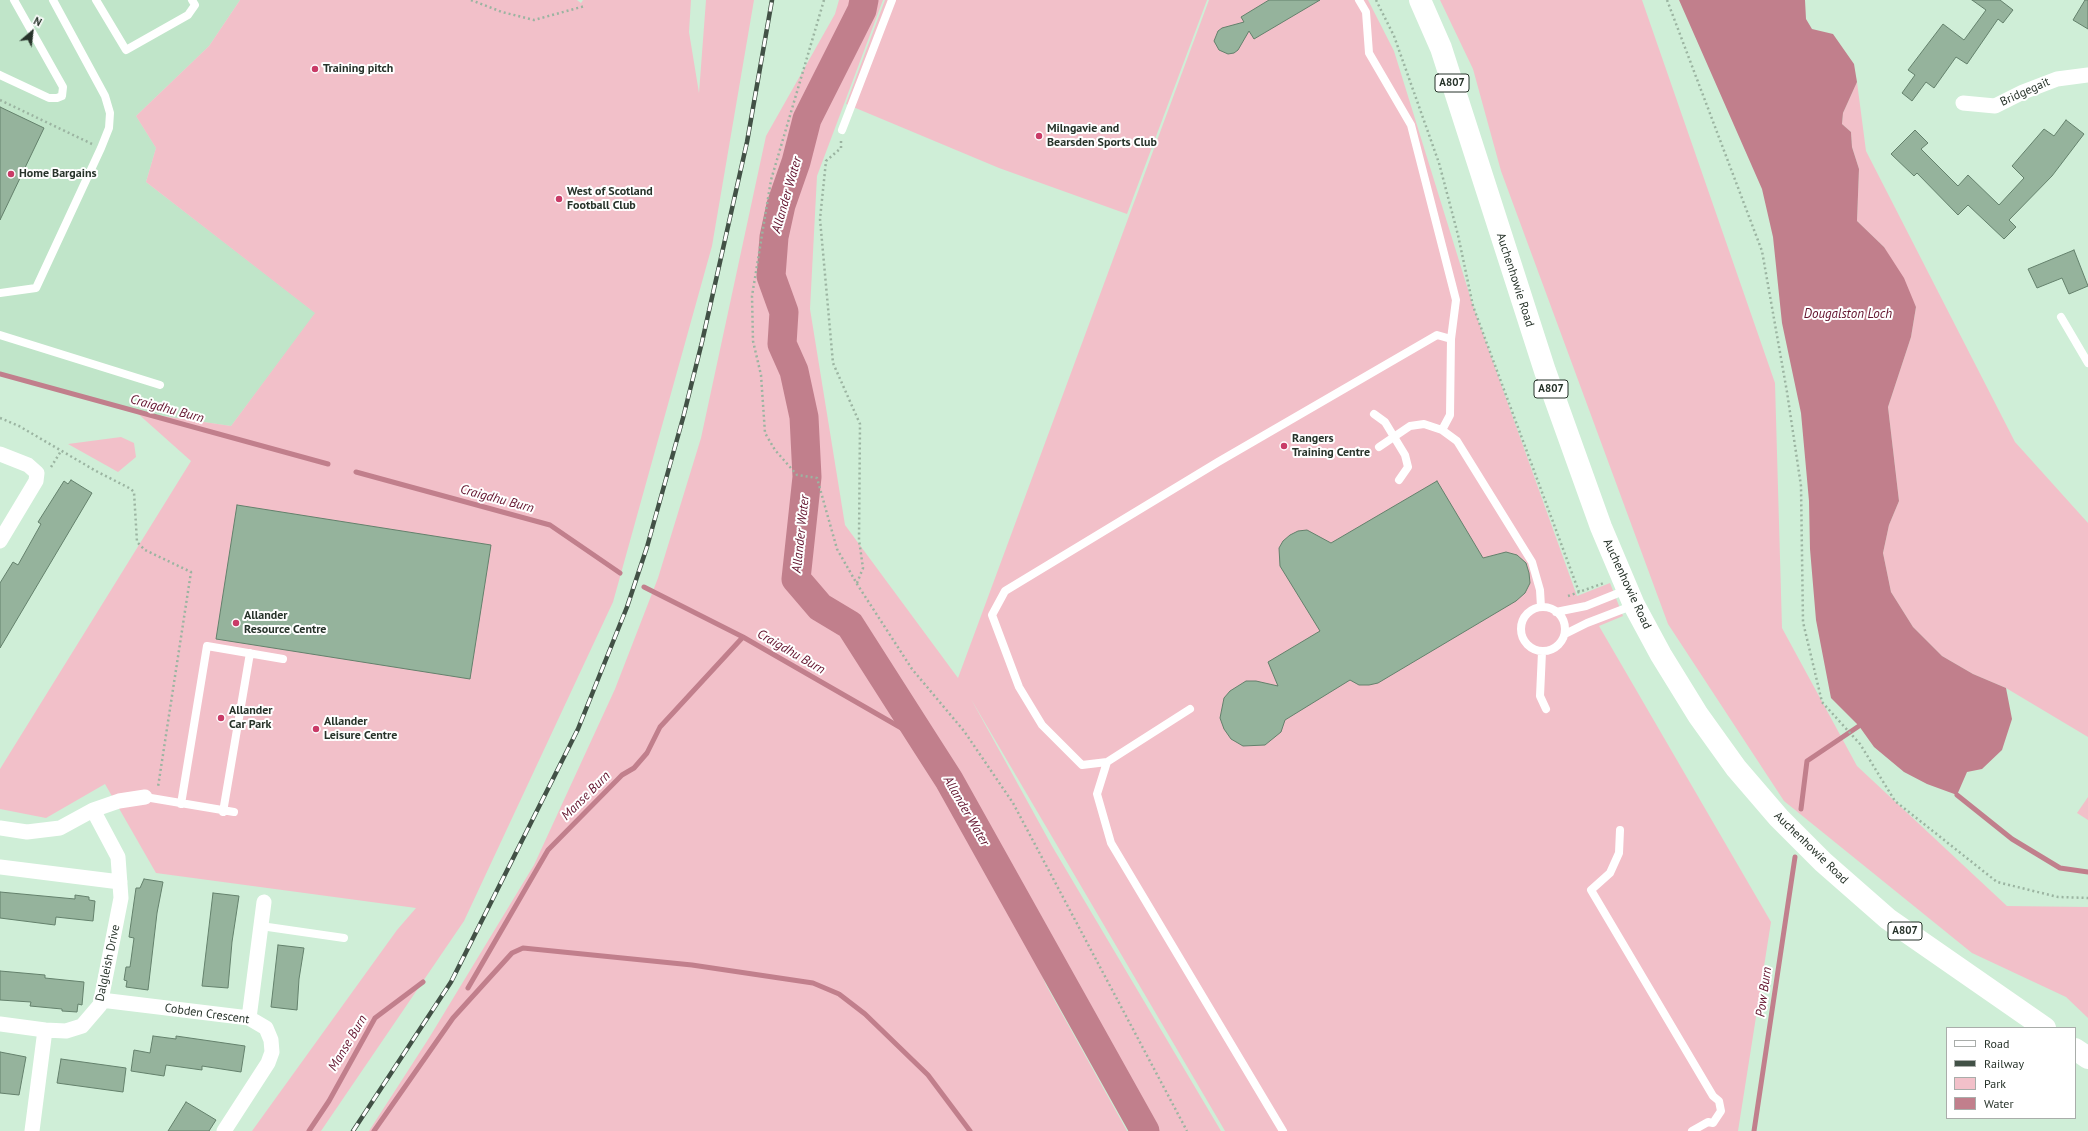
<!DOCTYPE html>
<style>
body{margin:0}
#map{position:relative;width:2088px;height:1131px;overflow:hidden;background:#cfeed7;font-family:"PT Sans",sans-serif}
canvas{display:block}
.legend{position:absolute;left:1946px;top:1027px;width:130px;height:92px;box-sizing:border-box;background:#fff;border:1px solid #a9adaa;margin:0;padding:5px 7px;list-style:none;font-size:12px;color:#27332a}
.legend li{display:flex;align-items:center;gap:8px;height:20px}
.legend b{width:20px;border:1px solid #a9adaa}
.north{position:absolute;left:12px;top:12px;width:40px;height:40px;-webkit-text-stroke:3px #fff;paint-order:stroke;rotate:28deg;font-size:11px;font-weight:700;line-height:16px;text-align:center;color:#27332a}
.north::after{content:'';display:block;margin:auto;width:14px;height:18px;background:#27332a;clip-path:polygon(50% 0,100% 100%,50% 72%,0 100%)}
</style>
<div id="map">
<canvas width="2088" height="1131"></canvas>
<ul class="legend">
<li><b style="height:5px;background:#fff"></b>Road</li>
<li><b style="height:5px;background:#425146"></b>Railway</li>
<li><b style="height:11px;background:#f2c0c9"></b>Park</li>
<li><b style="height:11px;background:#c17f8c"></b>Water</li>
</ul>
<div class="north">N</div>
</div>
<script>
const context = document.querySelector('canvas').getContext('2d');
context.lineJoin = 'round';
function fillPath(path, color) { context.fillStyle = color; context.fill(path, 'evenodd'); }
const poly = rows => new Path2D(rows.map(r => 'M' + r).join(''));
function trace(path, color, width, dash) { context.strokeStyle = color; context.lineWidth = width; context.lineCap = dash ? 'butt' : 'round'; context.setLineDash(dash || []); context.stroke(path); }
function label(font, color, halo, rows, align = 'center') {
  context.font = font + ' "PT Sans",sans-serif'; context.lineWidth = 4; context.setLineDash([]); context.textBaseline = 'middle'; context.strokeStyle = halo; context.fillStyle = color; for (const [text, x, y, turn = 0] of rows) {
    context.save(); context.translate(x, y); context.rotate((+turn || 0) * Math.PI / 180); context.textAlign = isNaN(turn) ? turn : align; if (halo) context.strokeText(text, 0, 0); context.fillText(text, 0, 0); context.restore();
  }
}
const built = poly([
 [0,0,240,0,209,46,136,116,156,148,146,182,316,313,231,426,136,412,0,373]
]);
const green = poly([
 [240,0,577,0,581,3,583,0,691,0,689,32,699,93,706,0,754,0,712,246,613,602,464,921,321,1131,252,1131,397,930,416,908,156,873,105,784,46,818,0,809,0,769,191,461,136,412,231,426,315,313,146,182,156,148,136,116,209,46],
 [839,0,883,0,817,176,810,309,845,525,958,678,1209,0,1368,0,1394,51,1474,309,1577,596,1610,583,1623,616,1599,626,1771,922,1738,1131,1225,1131,971,699,1052,846,1221,1131,1137,1131,1001,879,1046,985,1127,1131,369,1131,429,1038,534,865,615,689,658,578,701,438,766,136,835,14],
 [885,0,1207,0,1127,214,999,168,846,104],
 [1440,0,1642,0,1775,383,1782,628,1857,766,2007,906,2088,907,2088,1018,2066,997,1972,953,1784,801,1668,624,1501,171,1473,69],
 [1857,82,1866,151,2015,442,2088,523,2088,737,2006,688,1973,674,1942,656,1913,627,1891,592,1883,553,1889,525,1899,501,1888,407,1911,337,1916,307,1884,247,1857,221,1859,169,1852,147,1851,132,1842,124,1843,113],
 [121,437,134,443,136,457,118,472,68,444],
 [2088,797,2088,820,2077,813]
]);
const water = poly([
 [1679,0,1805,0,1806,19,1812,29,1833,34,1854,64,1857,82,1843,113,1842,124,1851,132,1852,147,1859,169,1857,221,1884,247,1904,278,1916,307,1911,337,1888,407,1899,501,1889,525,1883,553,1891,592,1913,627,1942,656,1973,674,2006,688,2012,719,2002,750,1982,769,1967,772,1957,795,1927,784,1904,772,1874,747,1859,726,1831,698,1816,620,1810,549,1809,501,1801,413,1782,323,1773,237,1762,189]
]);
const stream = poly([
 [0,374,328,464],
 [356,472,550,525,620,573],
 [644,587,743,637,924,741],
 [1957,795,2012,839,2060,868,2088,872],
 [1801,809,1807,761,1859,726],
 [468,988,548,850,622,775,634,768,647,753,660,727,743,637],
 [309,1131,329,1101,375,1018,423,982],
 [374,1131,453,1018,512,953,523,948,692,965,813,983,839,994,865,1014,928,1075,970,1131],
 [1754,1131,1795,857]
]);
const river = poly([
 [864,0,862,10,807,119,796,162,781,205,774,237,771,276,784,312,782,344,794,371,804,417,807,477,796,579,820,607,850,625,924,741,949,780,1145,1131]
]);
const building = poly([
 [1269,0,1320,0,1254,39,1249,31,1238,50,1234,53,1228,54,1219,50,1214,41,1218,31,1222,28,1244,22,1241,17,1269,0],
 [1972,0,2000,0,2013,10,2003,23,1998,19,1967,64,1956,57,1934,88,1926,82,1912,101,1902,93,1915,75,1908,70,1943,24,1964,40,1986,10,1972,0],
 [2085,0,2088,0,2088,29,2073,20,2085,0],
 [0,107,44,128,0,220,0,107],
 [2066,120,2084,134,2052,176,2009,220,2016,227,2004,239,1968,205,1958,215,1917,173,1914,176,1891,154,1915,130,1928,143,1921,149,1958,186,1968,175,1999,205,2024,178,2012,166,2044,129,2054,136,2066,120],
 [2074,250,2088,286,2069,294,2062,278,2037,288,2028,269,2074,250],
 [71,480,92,493,0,648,0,583,13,562,18,565,41,524,38,522,64,481,68,484,71,480],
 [1437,481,1483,558,1506,552,1517,555,1526,563,1529,573,1530,583,1525,593,1516,601,1378,683,1369,685,1359,685,1350,680,1285,720,1281,732,1265,745,1243,746,1231,739,1224,729,1220,718,1224,698,1230,691,1246,681,1256,681,1278,686,1268,662,1320,631,1280,566,1279,548,1283,541,1290,535,1298,531,1307,530,1331,543,1437,481],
 [237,505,491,545,470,679,216,639,237,505],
 [144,879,163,882,157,913,148,990,126,987,127,981,124,980,126,967,130,967,134,938,129,937,136,888,140,888,144,879],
 [0,892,75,899,75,895,89,897,89,900,95,901,93,921,56,917,55,925,0,918,0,892],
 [213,893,239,896,232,942,228,988,202,986,213,893],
 [278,945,304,948,299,979,297,1010,271,1007,278,945],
 [0,971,45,975,45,978,84,982,82,1005,78,1004,77,1012,62,1011,62,1009,30,1006,31,1002,0,1000,0,971],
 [153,1036,176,1039,176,1036,245,1046,241,1072,202,1066,202,1070,166,1065,164,1076,131,1071,134,1050,150,1053,153,1036],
 [0,1052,26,1057,19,1095,0,1093,0,1052],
 [61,1059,126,1068,123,1092,57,1083,61,1059],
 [186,1102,216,1120,209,1131,168,1131,186,1102]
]);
const path = poly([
 [471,0,502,12,534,20,585,6],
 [824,0,771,180,752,296,753,341,761,375,765,433,775,450,797,475,817,478,837,549,857,584,912,669,964,731,1013,803,1187,1131],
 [1376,0,1394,36,1439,163,1458,235,1473,306,1579,592],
 [1667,0,1762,251,1787,392,1801,486,1803,622,1822,702,1860,744,1895,801,1997,882,2058,897,2088,898],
 [0,100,92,144],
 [841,141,841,148,826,161,820,219,833,363,860,424,859,540,863,568,857,583],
 [0,418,19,426,96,471,131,489,134,492,137,542,145,550,191,572,158,787],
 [51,467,61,451],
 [1568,596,1604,583]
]);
const lane = poly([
 [96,0,126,50,188,15,195,5,192,0],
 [1359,0,1366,12,1369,53,1411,125,1456,300,1451,339,1450,415,1442,430],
 [0,75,49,98,57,98,62,96,63,87,14,0],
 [842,130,892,0],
 [0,293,36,288,101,148,109,128,110,113,105,96,53,0],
 [2061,317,2088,363],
 [0,335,160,385],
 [1374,414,1385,422,1405,455,1408,467,1399,480],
 [1379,447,1410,426,1424,424,1442,430,1457,441,1532,562,1540,590,1541,607],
 '1521 629a22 22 0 1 1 44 0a22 22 0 1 1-44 0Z',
 [1556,612,1586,606,1626,590],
 [1565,634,1587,623,1634,605],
 [1542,652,1540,696,1546,709],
 [1107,762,1190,709],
 [145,797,234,812],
 [181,804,207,646,283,659],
 [223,812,250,653],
 [1620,830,1619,853,1610,873,1591,890,1713,1096,1719,1101,1721,1111,1713,1123,1708,1122,1692,1131],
 [261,926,344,938],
 [1283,1131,1111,843,1097,794,1107,762,1082,765,1042,725,1019,687,992,615,1005,591,1218,462,1437,335,1451,339]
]);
const street = poly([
 [1963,103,1995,106,2023,92,2057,79,2088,75],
 [0,454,28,465,37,473,36,481,0,541],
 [0,828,27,832,60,828,93,810,119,801,145,797],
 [0,867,120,882],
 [101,1000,249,1018,266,1028,271,1040,272,1052,268,1063,224,1131],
 [249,1018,264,902],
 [0,1024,45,1030],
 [32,1131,45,1030,66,1031,82,1026,100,1005,121,898,118,857,93,810]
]);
const primary = poly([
 [1420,0,1441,48,1545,371,1601,527,1634,605,1661,655,1698,715,1736,768,1779,818,1823,862,1888,919,2045,1028],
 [2075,1049,2088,1058]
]);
const rail = poly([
 [353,1131,451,982,578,729,627,607,647,547,683,418,702,342,747,142,772,0]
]);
const markers = [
 [315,69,4,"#c93b67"],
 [1039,136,4,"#c93b67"],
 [11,174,4,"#c93b67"],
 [559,199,4,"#c93b67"],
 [1284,446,4,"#c93b67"],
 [236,623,4,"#c93b67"],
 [221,718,4,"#c93b67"],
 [316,729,4,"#c93b67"]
];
const shields = [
 [1452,83,34],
 [1551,389,34],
 [1905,931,34]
];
const shieldNames = [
 ["A807",1452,83],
 ["A807",1551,389],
 ["A807",1905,931]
];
const poiNames = [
 ["Training pitch",323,69],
 ["Milngavie and",1047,129],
 ["Bearsden Sports Club",1047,143],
 ["Home Bargains",19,174],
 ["West of Scotland",567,192],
 ["Football Club",567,206],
 ["Rangers",1292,439],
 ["Training Centre",1292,453],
 ["Allander",244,616],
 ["Resource Centre",244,630],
 ["Allander",229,711],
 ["Car Park",229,725],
 ["Allander",324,722],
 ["Leisure Centre",324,736]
];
const streetNames = [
 ["Bridgegait",2025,92,-24],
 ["Auchenhowie Road",1515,280,72],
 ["Auchenhowie Road",1627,584,65],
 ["Auchenhowie Road",1811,848,44],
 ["Dalgleish Drive",108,963,-78],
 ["Cobden Crescent",207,1014,8]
];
const waterNames = [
 ["Allander Water",787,195,-74],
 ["Dougalston Loch",1848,314],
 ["Craigdhu Burn",167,409,15],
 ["Craigdhu Burn",497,499,15],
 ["Allander Water",801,534,-84],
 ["Craigdhu Burn",791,652,30],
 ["Manse Burn",586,796,-45],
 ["Allander Water",966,811,60],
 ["Pow Burn",1764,992,-82],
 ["Manse Burn",348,1043,-59]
];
fillPath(built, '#c0e5c9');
fillPath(green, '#f2c0c9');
fillPath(water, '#c17f8c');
trace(stream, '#c17f8c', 5);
trace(river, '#c17f8c', 29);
fillPath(building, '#95b39c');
trace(building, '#64816c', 1);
trace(path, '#9bb4a1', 2.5, [2, 3]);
trace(lane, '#fff', 8);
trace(street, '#fff', 15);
trace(primary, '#fff', 22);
trace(rail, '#425146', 4.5);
trace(rail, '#fff', 3, [9]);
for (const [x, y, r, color] of markers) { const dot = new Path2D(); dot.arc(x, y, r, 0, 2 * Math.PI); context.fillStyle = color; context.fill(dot); trace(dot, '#fff', 1.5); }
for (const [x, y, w] of shields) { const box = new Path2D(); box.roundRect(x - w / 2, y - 9, w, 18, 3); context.fillStyle = '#fff'; context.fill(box); trace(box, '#27332a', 1); }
label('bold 11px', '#27332a', null, shieldNames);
label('bold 12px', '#27332a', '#fff', poiNames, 'left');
label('12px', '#27332a', '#fff', streetNames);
label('italic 13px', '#62122c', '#fff', waterNames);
</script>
